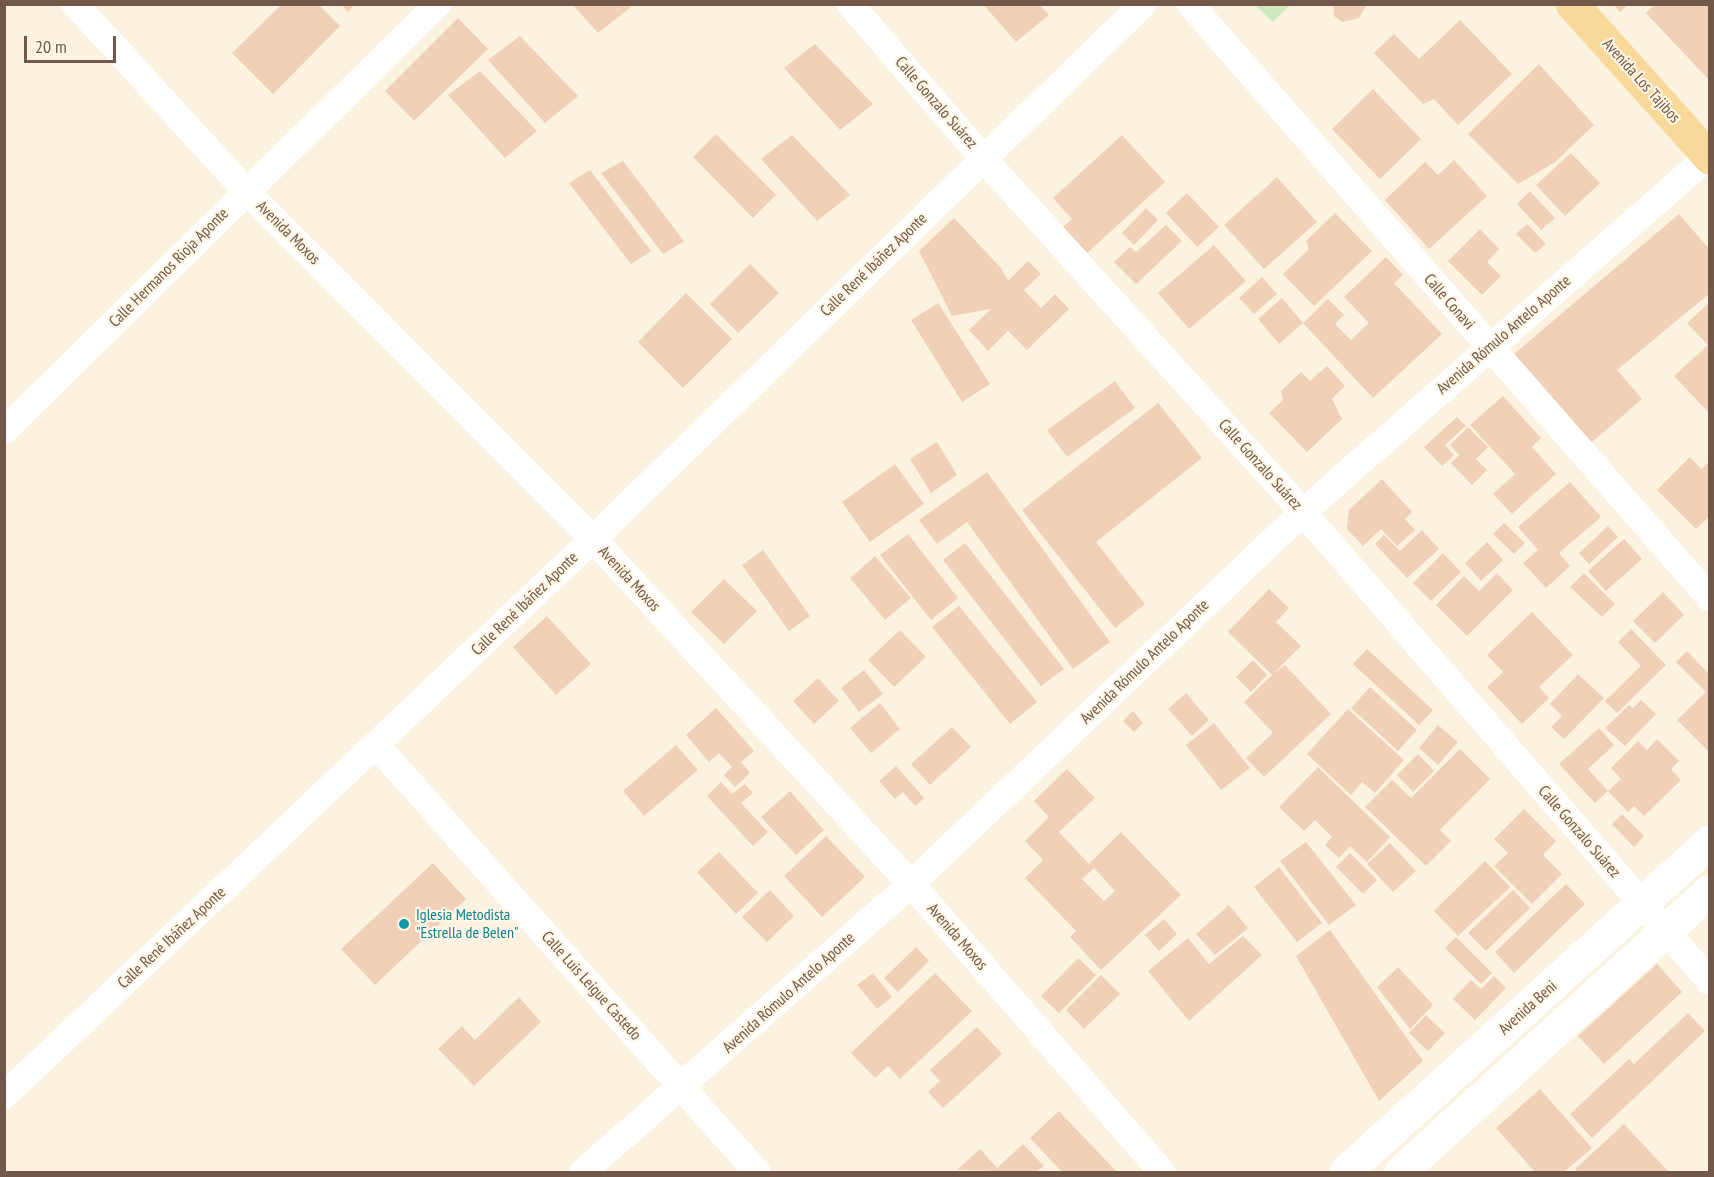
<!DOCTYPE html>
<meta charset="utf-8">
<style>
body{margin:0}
#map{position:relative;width:1714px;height:1177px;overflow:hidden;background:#fbf2df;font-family:"PT Sans Narrow",sans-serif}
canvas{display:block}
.frame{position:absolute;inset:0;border:6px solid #715848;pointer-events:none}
.scale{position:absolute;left:24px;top:36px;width:92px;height:27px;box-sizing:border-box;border:3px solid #715848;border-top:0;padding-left:8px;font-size:18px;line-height:21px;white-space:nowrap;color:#715848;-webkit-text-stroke:4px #fff6e5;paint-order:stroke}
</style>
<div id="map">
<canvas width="1714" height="1177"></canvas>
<div class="frame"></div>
<div class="scale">20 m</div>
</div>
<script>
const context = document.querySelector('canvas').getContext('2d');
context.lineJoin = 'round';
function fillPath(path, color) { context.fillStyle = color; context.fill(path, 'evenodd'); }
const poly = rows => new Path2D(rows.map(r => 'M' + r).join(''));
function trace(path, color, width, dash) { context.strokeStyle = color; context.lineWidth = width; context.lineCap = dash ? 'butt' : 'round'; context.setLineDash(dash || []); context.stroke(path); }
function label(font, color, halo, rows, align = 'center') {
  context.font = font + ' "PT Sans Narrow",sans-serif'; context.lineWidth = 4.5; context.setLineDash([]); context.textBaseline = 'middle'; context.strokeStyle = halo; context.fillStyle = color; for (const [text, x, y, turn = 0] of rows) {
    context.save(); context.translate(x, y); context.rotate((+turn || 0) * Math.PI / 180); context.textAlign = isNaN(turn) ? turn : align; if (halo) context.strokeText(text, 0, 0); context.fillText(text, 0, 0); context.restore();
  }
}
const green = poly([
 [1255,5,1290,5,1273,22]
]);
const building = poly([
 [282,4,318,4,340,26,273,94,232,53],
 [341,4,355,4,348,12],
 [572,4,629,4,631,7,598,33],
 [983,4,1039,4,1049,15,1016,42],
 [1333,4,1366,4,1366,6,1359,18,1342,22,1334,16],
 [1613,4,1629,4,1620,12],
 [1655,4,1710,4,1710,81,1646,13],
 [458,18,488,49,414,121,385,91],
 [1460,20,1512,74,1458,125,1434,99,1423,104,1374,53,1394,34,1419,59],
 [520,36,578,96,545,123,488,60],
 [815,44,873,104,840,130,784,68],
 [1539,64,1594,125,1555,162,1518,184,1468,134],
 [480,71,537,131,505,158,448,95],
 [1373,89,1421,139,1380,179,1332,129],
 [716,134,776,195,753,218,693,157],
 [792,135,850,195,817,221,761,159],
 [1122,135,1165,182,1087,253,1063,227,1072,219,1053,198],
 [1571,153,1600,183,1565,216,1536,185],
 [1454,160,1487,196,1429,249,1385,200,1425,162,1438,175],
 [623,161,684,241,663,254,601,173],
 [590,170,651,251,631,264,569,183],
 [1277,177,1317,222,1264,269,1224,225],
 [1530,191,1555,218,1541,230,1517,204],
 [1187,193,1219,227,1197,247,1166,213],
 [1146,208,1158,220,1134,245,1122,233],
 [1335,213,1372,251,1314,306,1283,274,1309,249,1306,241],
 [1679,214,1710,250,1710,293,1617,370,1642,399,1590,444,1514,354],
 [954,218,1001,268,1008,281,1028,261,1041,274,1024,290,1041,308,1055,294,1069,309,1027,350,1008,331,988,351,969,330,991,309,952,316,919,251],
 [1527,224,1546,244,1535,253,1516,234],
 [1166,225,1182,241,1136,284,1114,262,1130,247,1136,252],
 [1480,229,1499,249,1487,262,1501,276,1482,295,1448,261],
 [1214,245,1246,281,1189,329,1158,293],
 [1386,257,1403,275,1394,283,1442,334,1373,398,1303,323,1328,299,1344,315,1335,324,1351,340,1369,323,1344,297],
 [750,264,779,293,738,333,710,304],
 [1262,277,1277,294,1254,314,1239,298],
 [686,293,732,339,683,388,638,342],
 [1282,298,1303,323,1279,344,1258,319],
 [1710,302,1710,414,1674,376,1708,345,1687,323],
 [938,303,990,384,962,402,911,320],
 [1327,366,1345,386,1332,399,1342,419,1307,452,1269,413,1283,400,1281,391,1301,372,1310,381],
 [1115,381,1135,408,1067,457,1047,430],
 [1503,396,1541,438,1532,447,1556,474,1512,514,1493,494,1515,474,1470,425],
 [1158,403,1202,458,1096,542,1145,604,1115,628,1022,510],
 [1457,417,1466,426,1445,445,1454,455,1442,466,1424,447],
 [1468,427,1488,447,1476,459,1487,470,1472,485,1451,463,1459,455,1450,445],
 [937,442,957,475,931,493,910,459],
 [1690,457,1701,469,1710,461,1710,516,1696,529,1657,490],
 [895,464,924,504,870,542,842,502],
 [987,472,1110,642,1073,669,967,522,937,544,919,520],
 [1382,479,1412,512,1405,519,1415,530,1397,546,1381,529,1363,546,1347,529,1349,510],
 [1570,482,1601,517,1559,553,1570,566,1546,588,1523,563,1538,550,1518,527],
 [1504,523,1525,543,1514,554,1493,534],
 [1608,526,1618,537,1589,564,1579,553],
 [1422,530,1439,549,1407,578,1375,544,1384,535,1400,551],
 [908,534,958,598,931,620,880,555],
 [1624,539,1642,559,1606,591,1588,571],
 [1487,542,1503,560,1481,581,1465,563],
 [965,543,1064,669,1041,686,943,560],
 [763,550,810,616,789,631,742,565],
 [1443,553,1461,572,1431,601,1413,583],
 [875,556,911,598,885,620,850,578],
 [1497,573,1513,590,1467,636,1436,605,1464,576,1479,591],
 [1584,573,1615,604,1602,617,1570,587],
 [724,579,757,611,724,644,691,612],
 [1269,589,1289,608,1276,622,1301,646,1274,673,1285,665,1331,714,1264,777,1246,758,1273,733,1244,702,1272,675,1228,632],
 [1663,592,1684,615,1655,643,1633,621],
 [959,606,1037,702,1010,724,932,627],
 [1532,612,1573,655,1539,687,1549,698,1522,724,1487,687,1503,672,1487,655],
 [547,616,591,664,556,695,513,647],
 [1631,629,1666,665,1617,713,1605,701,1641,666,1618,642],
 [900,630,926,657,894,687,868,660],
 [1367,649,1433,710,1419,725,1353,664],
 [1687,651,1710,675,1710,753,1677,720,1706,692,1676,662],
 [1253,660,1267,675,1251,692,1236,677],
 [864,670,883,694,859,712,841,688],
 [1578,674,1604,698,1564,739,1551,727,1562,716,1550,704],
 [818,678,839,701,814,724,793,701],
 [1370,687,1417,730,1398,751,1351,708],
 [1186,693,1209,720,1192,736,1168,709],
 [1641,700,1656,714,1625,746,1605,728,1629,705,1633,708],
 [880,703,900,729,871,753,850,728],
 [716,708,754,751,741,762,750,773,735,787,724,775,732,767,719,753,709,762,686,735],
 [1348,709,1404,760,1375,793,1362,782,1351,795,1307,754],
 [1133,711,1143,723,1134,732,1123,721],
 [1214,723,1250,768,1221,790,1186,745],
 [1438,725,1458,742,1438,765,1419,748],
 [952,727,971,747,930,785,911,764],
 [1599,728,1614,745,1588,769,1608,791,1595,803,1559,764],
 [1657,739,1679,761,1671,769,1681,780,1644,816,1634,806,1628,812,1608,791,1621,779,1611,768,1638,741,1647,750],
 [676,745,698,770,644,816,623,791],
 [1460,749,1490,779,1440,830,1451,841,1426,866,1365,807,1392,780,1411,798],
 [1418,754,1434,771,1413,792,1397,775],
 [896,766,924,798,915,806,903,792,895,799,879,781],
 [1318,767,1390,837,1367,862,1350,846,1339,858,1325,845,1332,837,1315,820,1304,831,1279,807],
 [1067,769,1095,798,1059,832,1089,864,1121,832,1181,895,1101,970,1070,937,1076,931,1025,878,1043,860,1025,841,1049,817,1034,801],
 [1094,868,1115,891,1104,901,1082,879],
 [721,782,732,794,745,784,753,793,741,803,768,832,753,846,707,796],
 [790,791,824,830,796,855,761,817],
 [1524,809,1556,841,1543,855,1562,874,1532,904,1494,866,1508,853,1494,839],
 [1622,814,1644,836,1634,847,1612,824],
 [826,836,865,877,822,917,784,876],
 [1306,842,1356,905,1329,925,1280,861],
 [1390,843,1416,871,1393,892,1367,864],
 [719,852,758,893,736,914,697,872],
 [1350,853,1377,880,1363,894,1336,867],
 [1485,861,1510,887,1458,936,1434,911],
 [433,863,466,899,375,985,341,949],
 [1279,867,1322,923,1297,942,1254,887],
 [1566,884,1585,904,1514,973,1495,952],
 [770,890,794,916,767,942,742,917],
 [1513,890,1530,908,1486,951,1468,933],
 [1229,905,1248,928,1215,955,1196,934],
 [1164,919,1177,934,1159,951,1145,935],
 [1330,930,1423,1061,1379,1101,1296,956],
 [1243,936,1262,955,1189,1021,1148,971,1188,938,1209,964],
 [1456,937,1492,973,1481,984,1445,948],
 [916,947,929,961,898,992,884,978],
 [1078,958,1096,975,1059,1013,1041,996],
 [1657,964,1682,992,1604,1064,1578,1036],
 [1398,967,1433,1005,1410,1029,1377,987],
 [873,973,892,997,877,1009,857,985],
 [935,973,972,1011,900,1079,888,1066,875,1078,851,1053],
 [1101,975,1120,994,1084,1029,1066,1010],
 [1494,976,1506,988,1475,1020,1453,999,1471,980,1481,989],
 [519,997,541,1022,474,1086,438,1049,462,1026,475,1040],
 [1688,1013,1705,1031,1592,1138,1570,1114,1629,1059,1634,1064],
 [1426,1015,1445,1033,1428,1051,1409,1033],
 [977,1027,1002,1054,943,1108,928,1092,940,1081,930,1070],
 [1540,1089,1592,1148,1564,1172,1535,1172,1496,1128],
 [1059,1111,1116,1171,1114,1172,1062,1172,1030,1138],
 [1624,1124,1669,1172,1578,1172,1575,1169],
 [1023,1144,1044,1166,1036,1172,957,1170,980,1149,997,1168]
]);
const minor = poly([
 [75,4,246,191,593,539,911,884,1162,1172],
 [850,4,983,158,1303,512,1710,982],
 [1190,4,1710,598],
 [4,431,438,4],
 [377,746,757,1172],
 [4,1096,593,539,1143,4],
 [583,1172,911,884,1303,512,1710,155]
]);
const secondary = poly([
 [1346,1172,1710,842],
 [1401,1172,1710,891]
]);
const primary = poly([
 [1572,4,1710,158]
]);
const markers = [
 [404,924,6,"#0f9aa8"]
];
const streetNames = [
 ["Avenida Los Tajibos",1641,81,48],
 ["Calle Gonzalo Suárez",936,103,49],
 ["Avenida Moxos",288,233,45],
 ["Calle René Ibáñez Aponte",874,265,-44],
 ["Calle Hermanos Rioja Aponte",169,268,-45],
 ["Calle Conavi",1449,302,49],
 ["Avenida Rómulo Antelo Aponte",1504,335,-41],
 ["Calle Gonzalo Suárez",1260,465,48],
 ["Avenida Moxos",629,579,47],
 ["Calle René Ibáñez Aponte",525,604,-44],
 ["Avenida Rómulo Antelo Aponte",1145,662,-44],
 ["Calle Gonzalo Suárez",1579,832,49],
 ["Avenida Moxos",957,937,49],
 ["Calle René Ibáñez Aponte",172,938,-43],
 ["Calle Luis Leigue Castedo",591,986,48],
 ["Avenida Rómulo Antelo Aponte",789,993,-42],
 ["Avenida Beni",1528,1008,-42]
];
const cultureNames = [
 ["Iglesia Metodista",416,915],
 ["\"Estrella de Belen\"",416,933]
];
fillPath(green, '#cee8bf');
fillPath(building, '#f0d1b8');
trace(minor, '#fff', 27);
trace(secondary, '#fff', 33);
trace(primary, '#f9d999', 33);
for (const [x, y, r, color] of markers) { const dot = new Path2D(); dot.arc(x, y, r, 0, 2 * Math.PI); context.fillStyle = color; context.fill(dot); trace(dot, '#fff6e5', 2); }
label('16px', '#715848', '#fff6e5', streetNames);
label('16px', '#0d838f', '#fff6e5', cultureNames, 'left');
</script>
